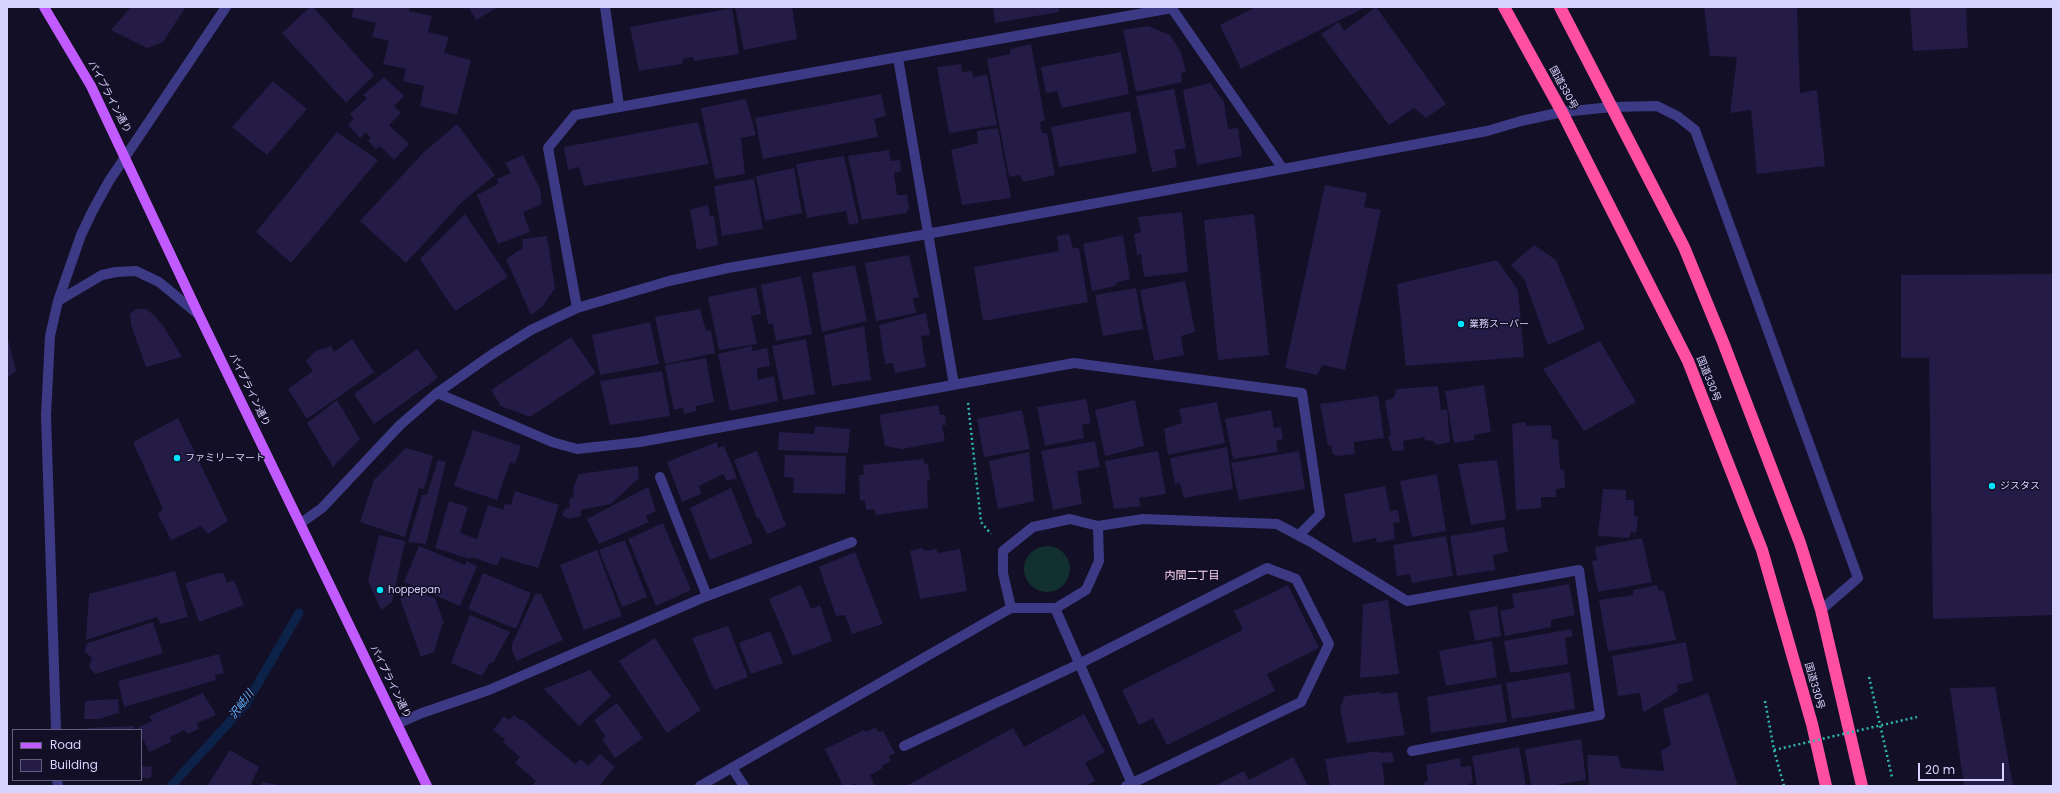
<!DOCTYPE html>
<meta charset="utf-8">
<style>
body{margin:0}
#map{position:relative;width:2060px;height:793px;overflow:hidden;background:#130f26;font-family:Poppins,sans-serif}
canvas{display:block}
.frame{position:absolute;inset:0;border:8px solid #d9d4ff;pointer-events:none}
.legend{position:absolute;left:12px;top:729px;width:130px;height:52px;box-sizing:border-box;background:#130f26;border:1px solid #625e7d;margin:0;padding:5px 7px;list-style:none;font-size:12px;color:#d9d4ff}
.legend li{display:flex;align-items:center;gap:8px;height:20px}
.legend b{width:20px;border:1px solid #625e7d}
.scale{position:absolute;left:1918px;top:763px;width:86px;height:18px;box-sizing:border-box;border:2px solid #d9d4ff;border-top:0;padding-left:5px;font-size:12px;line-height:14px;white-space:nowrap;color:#d9d4ff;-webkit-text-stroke:3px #130f26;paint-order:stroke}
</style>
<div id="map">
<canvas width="2060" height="793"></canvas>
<div class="frame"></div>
<ul class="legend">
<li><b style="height:5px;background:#c25bff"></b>Road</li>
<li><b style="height:11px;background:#241b47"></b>Building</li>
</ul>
<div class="scale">20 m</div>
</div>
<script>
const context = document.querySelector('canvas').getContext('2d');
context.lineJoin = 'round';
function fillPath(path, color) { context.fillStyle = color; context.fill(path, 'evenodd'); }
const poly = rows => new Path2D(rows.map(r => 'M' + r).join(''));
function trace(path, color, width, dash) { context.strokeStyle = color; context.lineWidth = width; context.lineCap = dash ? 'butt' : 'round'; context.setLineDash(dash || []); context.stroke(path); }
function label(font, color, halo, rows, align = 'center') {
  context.font = font + ' Poppins,"Noto Sans JP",sans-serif'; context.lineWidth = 3; context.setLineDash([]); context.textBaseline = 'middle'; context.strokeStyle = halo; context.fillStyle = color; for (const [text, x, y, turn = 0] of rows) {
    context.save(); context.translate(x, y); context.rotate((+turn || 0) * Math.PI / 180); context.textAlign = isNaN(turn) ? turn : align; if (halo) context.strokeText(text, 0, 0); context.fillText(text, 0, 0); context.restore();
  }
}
const green = poly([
 '1024 569a23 23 0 1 1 46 0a23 23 0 1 1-46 0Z'
]);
const stream = poly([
 [171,786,246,704,299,613]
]);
const building = poly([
 [131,7,183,7,185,8,163,42,147,48,111,30],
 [310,7,313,7,374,75,346,103,282,33],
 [354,7,410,7,409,11,432,16,428,32,449,37,444,53,471,60,457,115,420,106,424,86,403,81,406,69,383,64,389,41,372,37,376,23,351,17],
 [463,7,498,7,476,20,469,8,465,9],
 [735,7,792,7,797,39,744,50],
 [993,7,1058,7,1059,12,995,23],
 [1256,7,1366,7,1241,69,1220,25],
 [1376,7,1446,104,1426,118,1414,108,1389,125,1321,34,1339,22,1344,31],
 [1704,7,1797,7,1800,93,1817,90,1825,166,1757,174,1751,110,1730,113,1737,57,1710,56],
 [1910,7,1966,7,1968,48,1913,51],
 [732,8,739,54,694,61,693,57,683,59,682,64,639,71,630,27],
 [1148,26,1170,35,1181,52,1186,72,1181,73,1182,82,1136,92,1123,30],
 [1031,44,1045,120,1040,122,1042,133,1047,133,1055,175,1023,182,1020,175,1009,177,987,59,1010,54,1010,49],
 [1121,52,1129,94,1062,108,1057,91,1046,93,1041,67],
 [961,64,962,72,972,71,973,77,987,75,997,125,949,133,937,67],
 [384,77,404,96,394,106,401,113,389,125,409,144,394,160,380,146,376,149,368,141,371,138,366,132,360,138,348,125,354,119,350,114,367,98,363,95],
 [273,81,307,109,267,155,232,127],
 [1210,83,1224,102,1228,129,1238,128,1242,156,1197,165,1183,90],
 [1174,89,1186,148,1174,150,1177,167,1152,172,1136,96],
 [881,94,886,116,874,119,878,137,763,159,755,118],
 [746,99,756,135,741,138,745,174,715,179,701,108],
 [1130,111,1137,153,1059,167,1051,127],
 [698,122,709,164,584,186,579,167,568,170,564,147],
 [457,124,495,175,462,202,406,263,360,221,424,152],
 [998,128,1011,198,962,205,951,150,978,143,977,131],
 [337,132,378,160,291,263,256,232],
 [889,150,891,161,900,160,901,171,894,173,897,195,907,195,909,208,906,213,862,220,848,156],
 [523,155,540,189,542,204,523,212,530,232,498,244,477,195,498,184,497,179,511,173,505,163],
 [844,156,859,223,849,225,846,211,807,218,796,164],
 [794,168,802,213,765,221,756,176],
 [754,179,763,229,722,236,714,186],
 [1325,185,1367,193,1364,207,1381,210,1345,370,1323,365,1317,375,1285,368],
 [708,205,710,216,714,216,718,245,697,250,690,210],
 [1182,212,1188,272,1144,277,1141,254,1137,255,1134,234,1141,232,1138,217],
 [465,214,508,277,455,311,420,259],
 [1254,214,1269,355,1218,360,1204,220],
 [1069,234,1073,248,1079,248,1088,302,983,321,974,267,1059,251,1057,236],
 [1123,235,1130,279,1116,283,1115,286,1092,291,1083,244],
 [547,236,555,288,542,307,531,315,506,259,523,248,522,239],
 [1534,245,1556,260,1585,329,1548,345,1524,279,1511,265],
 [909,255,919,298,913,298,916,313,876,321,865,263],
 [1497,260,1518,290,1524,357,1406,366,1397,284],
 [855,265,867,321,822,332,812,273],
 [2053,274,2053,615,1933,619,1929,358,1901,358,1901,275],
 [801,276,812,334,776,341,773,324,768,324,761,285],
 [1185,281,1195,332,1181,336,1184,355,1154,361,1140,290],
 [756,287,761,314,751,316,757,344,719,350,708,297],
 [1136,288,1143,329,1103,336,1095,295],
 [136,309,146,309,154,315,164,327,182,357,146,367,131,325,130,314],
 [700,309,706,331,711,330,715,353,665,364,655,317],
 [926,313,930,335,921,336,926,367,895,373,893,363,885,364,879,325],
 [650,322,659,364,600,375,592,335],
 [864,326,871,380,832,386,824,335],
 [7,335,16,371,7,378],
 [571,337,596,373,530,417,501,406,491,390],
 [352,339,374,372,307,419,288,389,313,371,306,361,316,351,331,346,334,352],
 [806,339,815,394,783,400,772,346],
 [1600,341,1636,402,1584,431,1543,369],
 [752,346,752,351,767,348,770,366,757,368,758,380,774,376,778,401,730,411,718,354],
 [417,349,438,378,374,424,354,394],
 [706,358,714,402,696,406,696,411,684,414,683,408,674,410,665,365],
 [662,371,670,416,610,425,600,381],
 [1484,385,1491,432,1474,435,1474,440,1454,443,1445,391],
 [1438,386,1441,410,1447,409,1450,442,1437,445,1433,441,1425,440,1424,437,1403,441,1404,450,1392,451,1388,436,1391,436,1385,401,1394,398,1396,389],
 [1378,396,1384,438,1354,442,1355,454,1337,456,1333,454,1331,445,1328,446,1320,404],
 [1086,399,1091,423,1082,425,1084,438,1045,446,1037,407],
 [337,400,360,439,333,467,307,423],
 [1135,400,1144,446,1105,456,1095,410],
 [1217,402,1225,443,1168,455,1164,429,1182,423,1179,409],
 [938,405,940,415,945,415,946,425,942,425,945,441,902,449,885,446,879,415],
 [1022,410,1030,449,984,457,977,419],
 [1271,410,1274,428,1281,427,1283,439,1276,441,1278,452,1233,459,1225,419],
 [178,418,228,521,208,534,201,526,171,540,158,514,163,509,133,442],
 [1526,422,1526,426,1551,425,1552,439,1558,440,1560,469,1564,470,1565,488,1556,489,1556,497,1541,497,1541,508,1516,510,1512,424],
 [815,426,850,429,848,453,778,450,779,432,814,434],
 [473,430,521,446,515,464,510,462,497,500,454,486],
 [1095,441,1100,467,1077,471,1082,504,1053,510,1041,451],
 [717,442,718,448,724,446,737,478,727,481,723,474,699,486,701,494,682,502,667,462],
 [1227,447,1233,489,1184,498,1180,483,1175,484,1170,458],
 [406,448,433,456,424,489,419,488,405,537,360,522,374,480],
 [757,451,786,526,767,534,759,518,757,518,734,460],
 [1158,451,1166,494,1139,498,1141,506,1114,509,1105,461],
 [1299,451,1305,489,1239,500,1231,463],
 [1029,452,1034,501,998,509,989,461],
 [785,455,846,456,845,494,793,493,794,478,784,477],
 [923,459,925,464,928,464,930,480,927,481,928,508,876,515,874,509,866,510,865,501,860,500,859,475,864,475,863,465],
 [438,460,446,462,426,544,408,542,422,495,427,494],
 [1497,460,1506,519,1471,525,1458,464],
 [638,466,639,478,611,504,581,510,581,516,568,519,562,515,565,509,570,507,569,499,574,497,573,488,579,474],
 [1437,474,1446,531,1412,537,1400,481],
 [1385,486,1390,511,1398,510,1400,522,1393,523,1395,539,1377,543,1376,538,1353,543,1344,494],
 [648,487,656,511,646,516,649,522,599,544,587,519],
 [731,488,753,543,710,560,690,508],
 [1603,489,1626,490,1626,500,1634,500,1634,516,1638,517,1636,533,1631,532,1629,538,1598,536],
 [515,491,559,505,538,568,501,557,497,566,472,557,470,559,435,548,449,501,468,507,460,533,477,539,488,505,503,510,505,504,511,505],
 [663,523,691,590,656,606,628,539],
 [1504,527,1508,552,1493,555,1495,570,1457,576,1450,536],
 [379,535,405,541,392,602,381,610,368,581],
 [1446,536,1453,576,1412,583,1410,574,1397,576,1393,545],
 [1642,538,1652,582,1598,592,1592,561,1597,560,1595,547],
 [625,540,647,597,622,607,599,550],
 [419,546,465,565,466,561,477,566,460,606,404,582],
 [923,548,924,551,936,549,938,553,960,549,967,591,920,599,910,551],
 [597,550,622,616,584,630,560,565],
 [855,552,883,624,852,634,845,615,836,616,819,567],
 [175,571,188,617,161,624,157,617,86,640,89,594],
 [218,573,224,574,227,583,234,580,244,605,199,622,185,583],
 [483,573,531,593,516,629,468,609],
 [1569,584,1575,615,1551,620,1551,627,1505,636,1500,611,1514,608,1512,594],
 [801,585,811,609,820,605,832,641,793,656,769,599],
 [1288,585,1319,648,1267,674,1275,691,1167,745,1153,718,1139,725,1122,690,1243,630,1234,611],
 [1657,585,1659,590,1664,591,1676,640,1608,651,1599,600,1633,595,1633,590],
 [416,591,435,598,444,623,442,625,434,652,421,657,400,599],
 [535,594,541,594,563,640,517,661,512,651,512,644],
 [1388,600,1399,674,1360,678,1363,604],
 [1497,606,1501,636,1475,641,1469,611],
 [470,615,510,632,493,663,490,663,482,676,451,663],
 [153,622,163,653,95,674,91,670,89,666,92,658,85,652,85,648,88,643],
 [728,626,748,677,714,690,692,638],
 [1571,629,1573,636,1565,638,1568,664,1510,673,1504,641],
 [770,631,783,663,751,674,739,643],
 [655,638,701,710,667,733,619,661],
 [1492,641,1497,677,1446,686,1439,651],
 [1686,642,1693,681,1677,685,1678,691,1643,713,1640,693,1618,696,1612,656],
 [219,654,224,673,215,675,216,680,124,707,118,681],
 [590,670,611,696,579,726,544,689],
 [1570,672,1575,709,1512,719,1506,683],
 [1501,684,1507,722,1431,733,1427,697],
 [1995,687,2013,786,1964,786,1950,688],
 [1380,692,1381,694,1397,692,1405,735,1347,743,1340,708,1345,696],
 [203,693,216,715,197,723,199,729,187,734,184,730,170,737,171,742,149,752,141,735,141,730,137,728,152,721,149,716],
 [1708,693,1738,786,1589,786,1587,755,1618,756,1621,768,1664,771,1661,751,1671,745,1663,709],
 [118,699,119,713,99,719,84,719,85,701],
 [617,703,643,738,615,758,602,739,606,737,594,720],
 [1084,714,1105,752,1085,763,1095,781,1085,786,906,786,1013,728,1024,747],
 [514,715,520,720,522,719,575,764,581,759,588,766,600,754,615,767,599,786,532,786,536,781,515,763,520,757,503,742,505,739,493,730,504,716,509,720],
 [134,726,134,730,87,730,87,728],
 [876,727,878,732,883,731,895,753,889,756,891,761,881,766,883,768,870,775,875,786,858,786,856,783,850,786,843,786,825,749,864,730,866,732],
 [1581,739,1586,780,1549,786,1531,786,1525,749],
 [1519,747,1526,786,1477,786,1472,756],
 [230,750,259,767,250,786,207,786],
 [1378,751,1379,753,1392,752,1394,762,1382,763,1385,786,1330,786,1325,759],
 [1293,757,1308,786,1215,786,1244,771,1249,780],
 [1460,758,1461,767,1471,766,1473,783,1468,784,1469,786,1425,786,1424,782,1428,781,1426,765],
 [141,766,152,767,151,778,141,778],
 [262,782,279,785,279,786,261,786]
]);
const path = poly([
 [968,403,981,522,991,534],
 [1869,677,1892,777],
 [1765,701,1774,750,1784,786]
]);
const minor = poly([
 [605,7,619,106],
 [1171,7,1283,169],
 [898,58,954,385],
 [58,301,102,275,116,272,136,271,159,282,199,315],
 [577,308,548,148,575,115,1172,8],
 [437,393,552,442,577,449,640,442,1074,363,1302,393,1320,514,1299,535],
 [660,477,707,596],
 [301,523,322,508,400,425,437,393,491,355,531,330,577,308,669,281,728,268,916,236,1283,169,1487,131,1521,121,1562,112,1612,107,1657,106,1677,116,1695,130,1858,578,1821,610],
 [1011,608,1003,573,1003,551,1033,527,1070,519,1098,526,1143,519,1277,524,1311,542,1407,601,1579,570,1600,715,1412,751],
 [1055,608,1133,786],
 [397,724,422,713,489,690,707,596,852,542],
 [56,730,46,415,50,336,58,301,81,235,93,210,109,181,226,7],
 [904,746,1079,664,1267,568,1296,579,1329,644,1301,702,1126,786],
 [732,768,744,786],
 [57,780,58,786],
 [700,786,1011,608,1056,608,1086,590,1099,561,1098,526]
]);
const major = poly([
 [44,7,91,86,199,315,427,786]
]);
const highway = poly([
 [1504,7,1562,112,1688,361,1762,550,1812,724,1826,786],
 [1560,7,1684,247,1723,342,1800,543,1821,610,1862,786]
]);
const pathBridge = poly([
 [1774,750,1917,717]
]);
const markers = [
 [1461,324,4,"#00e5ff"],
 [177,458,4,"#00e5ff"],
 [1992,486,4,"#00e5ff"],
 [380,590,4,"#00e5ff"]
];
const streetNames = [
 ["国道330号",1563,88,61],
 ["パイプライン通り",109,97,62],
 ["国道330号",1708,379,68],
 ["パイプライン通り",249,390,64],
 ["パイプライン通り",390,682,64],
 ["国道330号",1814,686,74]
];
const poiNames = [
 ["業務スーパー",1469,324],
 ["ファミリーマート",185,458],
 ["ジスタス",2000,486],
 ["hoppepan",388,590]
];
const neighbourhoodNames = [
 ["内間二丁目",1192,576]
];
const waterNames = [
 ["沢岻川",242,705,-53]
];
fillPath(green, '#12302f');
trace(stream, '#0c2248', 9);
fillPath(building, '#241b47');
trace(path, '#2fb8b0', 2.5, [2, 3]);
trace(minor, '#3d3a85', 10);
trace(major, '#c25bff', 10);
trace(highway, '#ff4fa3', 12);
trace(pathBridge, '#2fb8b0', 2.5, [2, 3]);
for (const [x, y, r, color] of markers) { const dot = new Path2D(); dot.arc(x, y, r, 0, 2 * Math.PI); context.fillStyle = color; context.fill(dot); trace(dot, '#130f26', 1.5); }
label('10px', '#d9d4ff', '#130f26', streetNames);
label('10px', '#d9d4ff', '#130f26', poiNames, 'left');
label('11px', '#ffd6f0', '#130f26', neighbourhoodNames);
label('italic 11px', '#62b6ff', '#130f26', waterNames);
</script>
